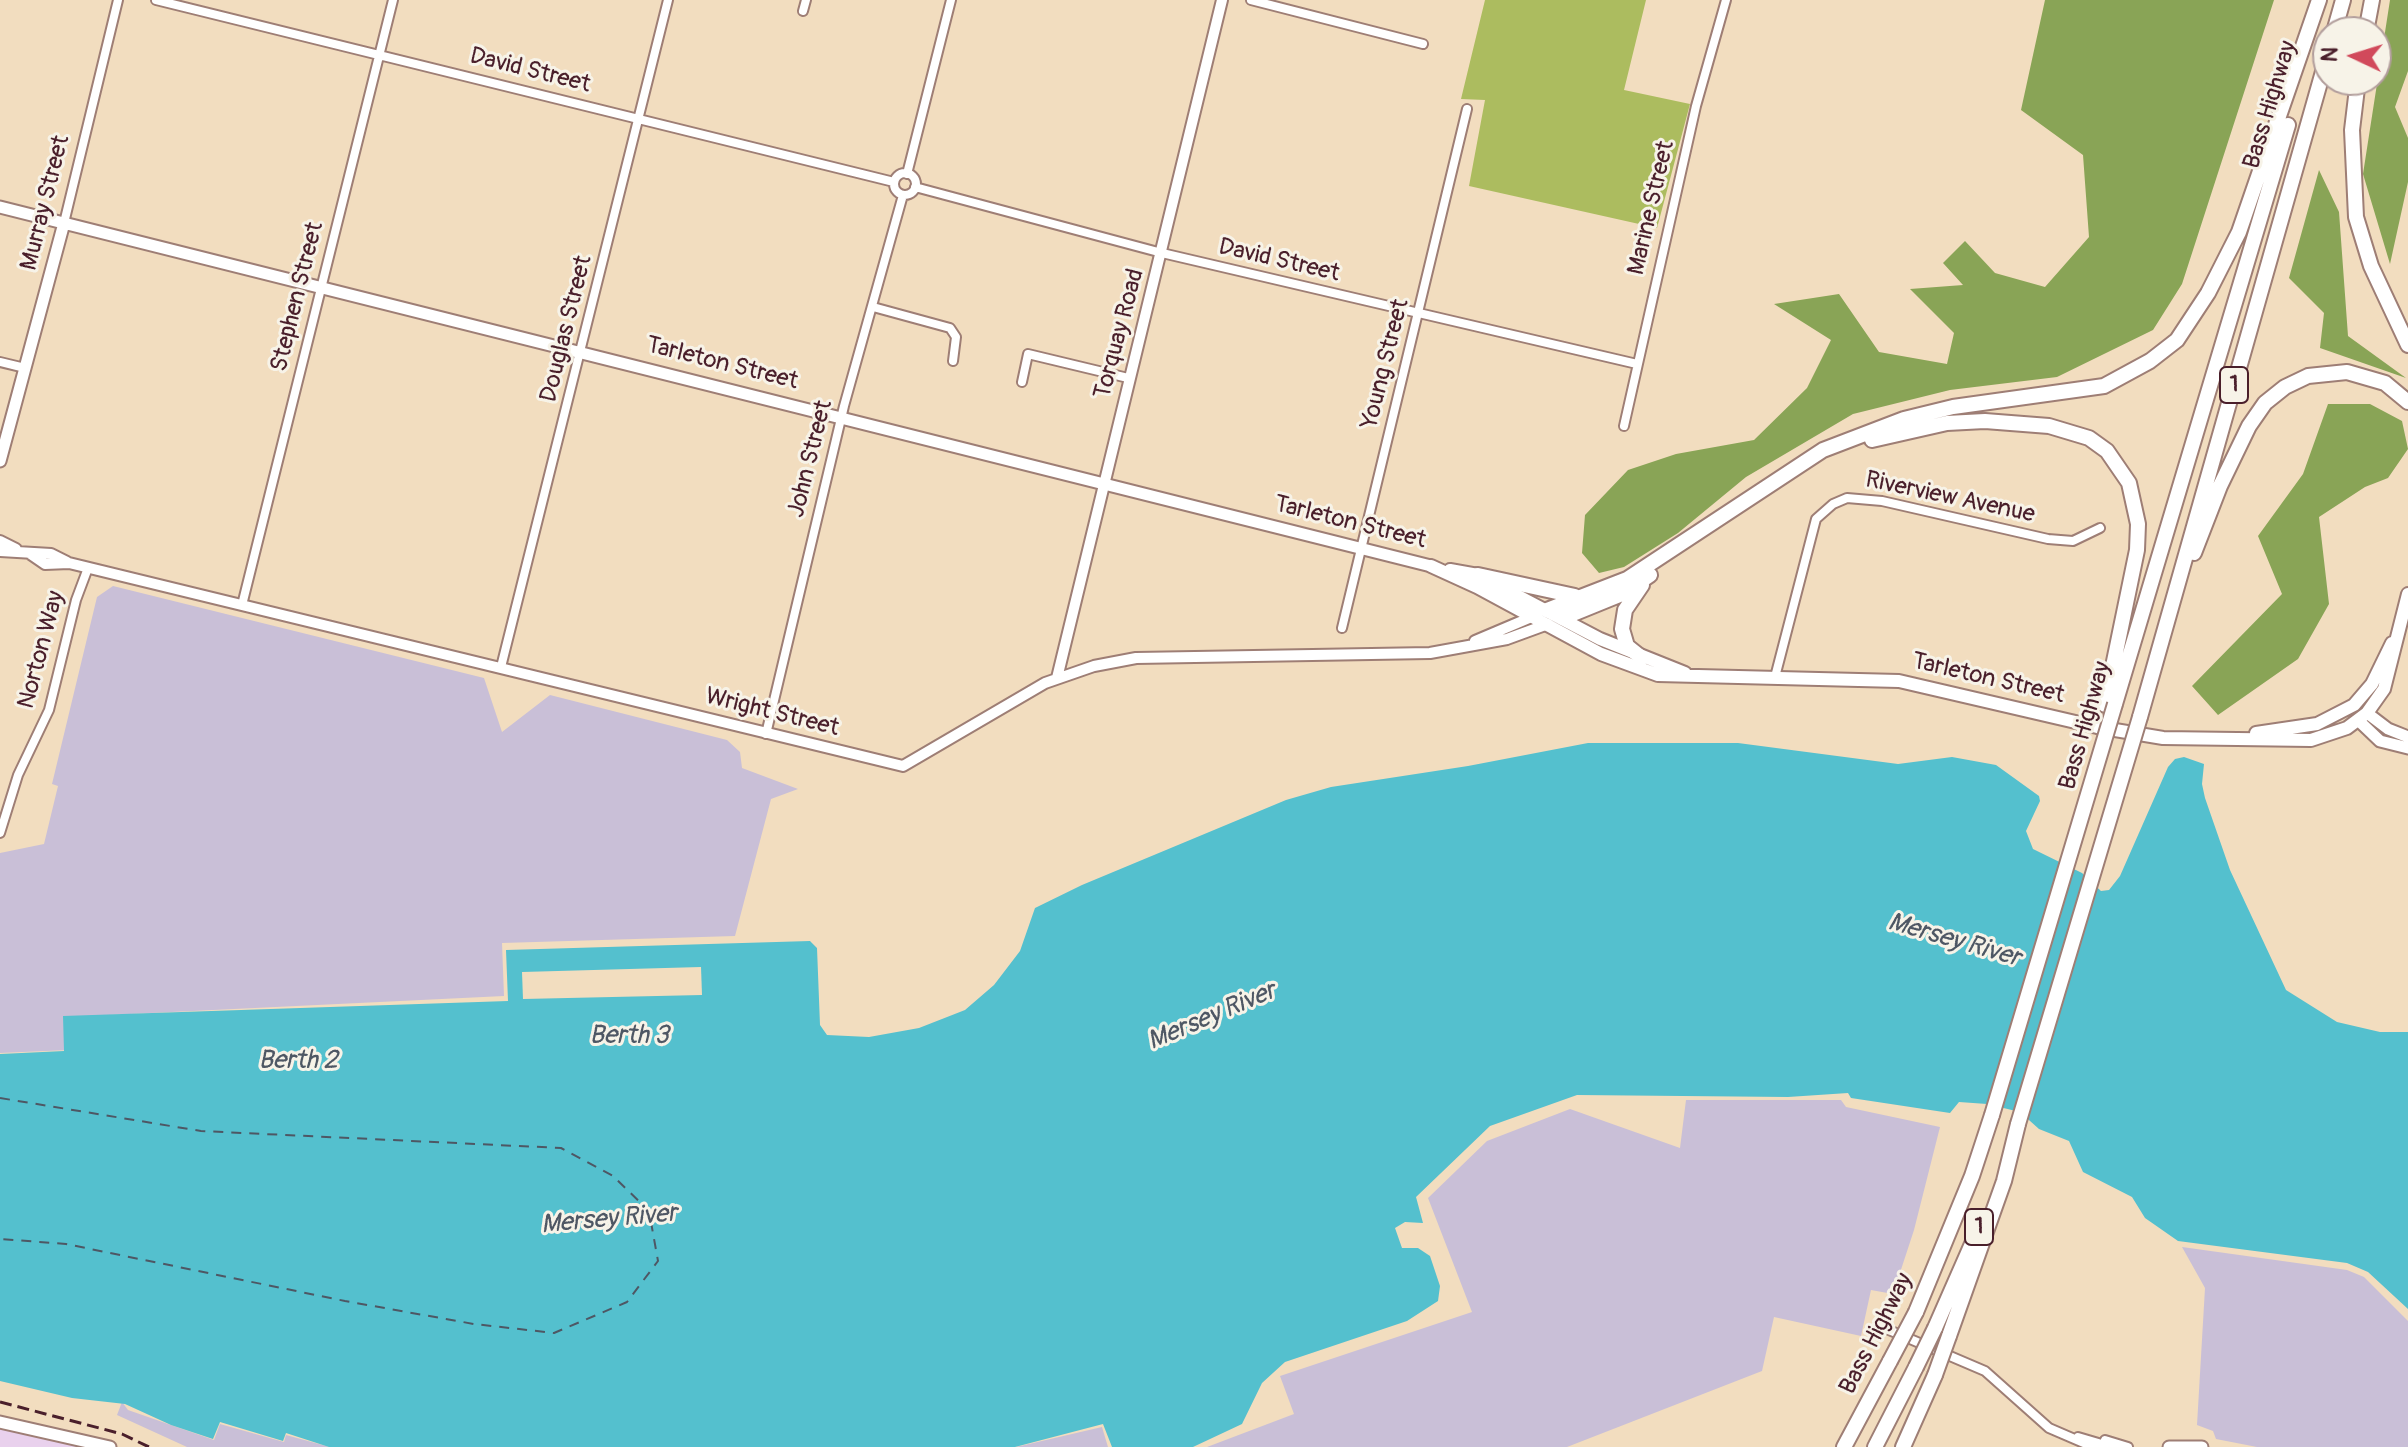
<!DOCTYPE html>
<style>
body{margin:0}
#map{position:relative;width:2408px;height:1447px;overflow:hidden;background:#f2ddbf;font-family:Pangolin,sans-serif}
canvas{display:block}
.north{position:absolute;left:2312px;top:16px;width:80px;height:80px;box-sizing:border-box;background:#f7f3e8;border:2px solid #b29e9c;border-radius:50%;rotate:274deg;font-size:22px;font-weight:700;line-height:32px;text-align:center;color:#4a1f2b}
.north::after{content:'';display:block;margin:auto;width:28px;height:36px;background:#d1495b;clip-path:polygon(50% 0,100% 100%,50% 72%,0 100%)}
</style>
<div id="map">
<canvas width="2408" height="1447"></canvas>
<div class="north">N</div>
</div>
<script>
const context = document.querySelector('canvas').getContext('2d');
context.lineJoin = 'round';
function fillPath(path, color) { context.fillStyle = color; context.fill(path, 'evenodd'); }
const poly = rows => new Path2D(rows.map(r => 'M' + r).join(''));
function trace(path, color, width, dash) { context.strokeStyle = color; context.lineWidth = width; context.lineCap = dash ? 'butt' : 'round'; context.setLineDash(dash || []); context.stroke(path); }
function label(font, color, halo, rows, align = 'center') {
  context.font = font + ' Pangolin,sans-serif'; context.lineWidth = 6; context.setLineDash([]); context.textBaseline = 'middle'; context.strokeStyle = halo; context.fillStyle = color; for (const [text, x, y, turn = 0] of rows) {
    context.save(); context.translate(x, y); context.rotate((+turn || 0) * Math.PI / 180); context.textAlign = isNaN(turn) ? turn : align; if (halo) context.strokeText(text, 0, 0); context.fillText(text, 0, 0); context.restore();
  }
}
const built = poly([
 [0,1422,108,1447,0,1447]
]);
const industrial = poly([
 [113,586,484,678,502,732,550,695,727,740,740,752,742,768,798,789,771,799,735,936,502,943,504,996,68,1017,69,1050,0,1053,0,853,44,844,58,786,52,784,97,597],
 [1686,1100,1841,1100,1846,1107,1940,1127,1914,1230,1893,1294,1871,1290,1861,1336,1774,1317,1762,1371,1567,1447,1207,1447,1294,1414,1280,1376,1472,1312,1428,1198,1487,1141,1570,1109,1680,1148],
 [2182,1247,2347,1270,2364,1277,2408,1321,2408,1447,2257,1447,2216,1439,2213,1431,2197,1425,2205,1288],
 [122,1402,128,1410,214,1440,220,1424,284,1442,286,1435,330,1447,187,1447,117,1415],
 [1102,1427,1108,1447,1016,1447]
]);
const green = poly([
 [1485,0,1646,0,1624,90,1690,104,1657,228,1469,186,1485,100,1461,99]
]);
const forest = poly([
 [2045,0,2274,0,2182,284,2153,330,2057,377,1950,390,1853,414,1746,477,1678,533,1624,567,1599,573,1582,553,1585,515,1628,470,1676,454,1754,440,1807,388,1831,340,1774,304,1839,294,1879,352,1947,364,1954,333,1910,289,1963,285,1943,263,1965,241,1995,273,2045,287,2089,237,2083,155,2021,110],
 [2390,0,2408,0,2408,71,2395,107,2408,138,2408,182,2390,264,2363,174],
 [2319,170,2339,212,2348,336,2406,378,2320,348,2324,313,2289,278],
 [2328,404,2370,404,2402,421,2408,449,2388,478,2365,487,2319,517,2329,604,2298,659,2218,715,2192,686,2282,594,2258,536,2303,474]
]);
const water = poly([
 [1588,743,1738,743,1898,764,1952,757,1996,765,2039,796,2040,801,2026,831,2033,849,2082,873,2101,891,2109,890,2120,876,2168,767,2175,759,2184,757,2204,764,2202,784,2205,798,2230,870,2286,990,2337,1022,2380,1032,2408,1032,2408,1309,2368,1272,2347,1263,2178,1241,2145,1218,2132,1197,2083,1172,2069,1141,2039,1129,2020,1112,1987,1104,1959,1102,1950,1113,1851,1098,1848,1093,1788,1097,1577,1095,1490,1126,1416,1197,1423,1223,1405,1222,1395,1228,1402,1248,1418,1248,1430,1256,1440,1286,1438,1301,1407,1321,1285,1362,1262,1383,1242,1424,1193,1447,1112,1447,1103,1424,1015,1447,329,1447,286,1433,283,1441,220,1422,213,1439,171,1425,125,1404,72,1398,0,1381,0,1054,64,1051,63,1016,508,1001,506,950,810,941,817,948,820,1025,827,1035,869,1037,919,1028,965,1010,994,985,1020,951,1035,908,1082,885,1286,800,1331,787,1468,766]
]);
const pier = poly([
 [701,967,702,995,523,999,522,972]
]);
const ferry = poly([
 [0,1098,201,1131,561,1148,613,1176,649,1211,658,1261,627,1302,554,1333,474,1324,345,1301,66,1244,0,1239]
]);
const minor = poly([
 [156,0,894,182],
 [1251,0,1423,44],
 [803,11,806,0],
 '894 184a11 11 0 1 1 22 0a11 11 0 1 1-22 0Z',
 [907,174,951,0],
 [915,187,1162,253,1637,364],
 [64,223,118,0],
 [873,307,950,328,956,337,953,361],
 [0,362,25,368],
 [1022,382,1028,354,1128,378],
 [1624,426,1696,106,1726,0],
 [242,605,393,0],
 [1342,628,1467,109],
 [501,667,668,0],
 [1775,677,1816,519,1833,504,1847,498,1882,501,2048,539,2073,541,2100,528],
 [766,734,844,406,903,195],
 [0,833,18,775,49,710,76,600,88,568],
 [1882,1327,1985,1371,2049,1428,2093,1447],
 [2078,1437,2112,1447],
 [2105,1440,2128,1447]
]);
const tertiary = poly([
 [0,541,16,549],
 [0,551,51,554,67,562],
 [29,553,45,564,69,563,903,766,1045,683,1094,666,1136,658,1430,653,1507,639,1548,624],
 [1475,641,1534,616],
 [1057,678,1222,0]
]);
const secondary = poly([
 [0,207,1431,566],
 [0,461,64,223],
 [2367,713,2388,729,2408,737],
 [2359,721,2380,741,2408,748],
 [0,1422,110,1447],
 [2169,1447,2202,1447]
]);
const trunk = poly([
 [1431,566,1477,587,1601,654,1658,675,1899,681,2097,727,2163,738,2311,740,2347,728,2367,713,2384,689,2408,594],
 [1450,570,1478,575,1600,639,1685,673],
 [2256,733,2317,724,2354,705,2372,684,2392,643]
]);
const motorway = poly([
 [2334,32,2343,0],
 [2366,32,2372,0],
 [2358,80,2352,130,2356,217,2371,266,2408,345],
 [1872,440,1947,423,1985,421,2049,426,2089,438,2107,451,2129,483,2138,524,2137,550,2105,705],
 [2194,553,2220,486,2249,426,2265,403,2285,387,2308,376,2347,372,2385,383,2408,402],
 [1478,575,1575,596],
 [1547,610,1627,579,1823,450,1904,419,1953,407,2104,386,2150,361,2177,340,2208,293,2239,232,2319,0],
 [1563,618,1622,594,1650,575],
 [1642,658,1627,646,1622,629,1625,610,1642,585],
 [2115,704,2288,125],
 [2140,717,2328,54],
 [1916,1312,1972,1176,1992,1115],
 [1935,1328,1975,1237],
 [1949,1336,2004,1181,2018,1124],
 [1844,1447,1890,1361],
 [1875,1447,1916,1367],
 [1903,1447,1935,1375]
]);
const rail = poly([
 [0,1402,122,1434,149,1447]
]);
const motorwayBridge = poly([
 [1992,1115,2115,704],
 [2018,1124,2140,717],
 [1890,1361,1916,1312],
 [1916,1367,1935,1328],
 [1935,1375,1949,1336]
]);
const shields = [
 [2234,385,28],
 [1979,1227,28]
];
const shieldNames = [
 ["1",2234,385],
 ["1",1979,1227]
];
const streetNames = [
 ["David Street",530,71,14],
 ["Bass Highway",2271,105,-73],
 ["Murray Street",46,203,-76],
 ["Marine Street",1652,208,-77],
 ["David Street",1279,261,13],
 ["Stephen Street",298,297,-76],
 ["Douglas Street",567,329,-76],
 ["Torquay Road",1120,334,-75],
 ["Tarleton Street",722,364,14],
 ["Young Street",1386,364,-76],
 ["John Street",811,459,-76],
 ["Riverview Avenue",1950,498,12],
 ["Tarleton Street",1350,523,14],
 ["Norton Way",42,650,-75],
 ["Tarleton Street",1988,679,13],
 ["Wright Street",772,713,14],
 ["Bass Highway",2086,726,-74],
 ["Bass Highway",1877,1334,-63]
];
const waterNames = [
 ["Mersey River",1954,941,16],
 ["Mersey River",1212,1017,-23],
 ["Berth 3",629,1036],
 ["Berth 2",298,1061],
 ["Mersey River",609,1220,-5]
];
fillPath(built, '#e9d1ed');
fillPath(industrial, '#c9bfd7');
fillPath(green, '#acbc5f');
fillPath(forest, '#89a456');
fillPath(water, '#54c0ce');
fillPath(pier, '#f2ddbf');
trace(ferry, '#4e5764', 2, [10, 8]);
trace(minor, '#9e7e75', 12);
trace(tertiary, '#9e7e75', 14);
trace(secondary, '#9e7e75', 15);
trace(trunk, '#9e7e75', 16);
trace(motorway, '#9e7e75', 18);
trace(minor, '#fff', 8);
trace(tertiary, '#fff', 10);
trace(secondary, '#fff', 11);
trace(trunk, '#fff', 12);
trace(motorway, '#fff', 14);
trace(rail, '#4a1f2b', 3, [12, 6]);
trace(motorwayBridge, '#9e7e75', 18, []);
trace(motorwayBridge, '#fff', 14);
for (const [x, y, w] of shields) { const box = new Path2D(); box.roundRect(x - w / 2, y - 18, w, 36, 6); context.fillStyle = '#f7f3e8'; context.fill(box); trace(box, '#4a1f2b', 2); }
label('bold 22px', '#4a1f2b', null, shieldNames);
label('24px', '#4a1f2b', '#f7f3e8', streetNames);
label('italic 26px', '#4e5764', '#f7f3e8', waterNames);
</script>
